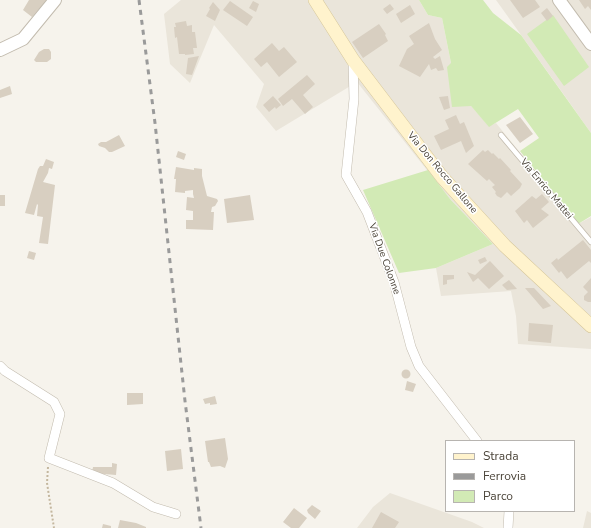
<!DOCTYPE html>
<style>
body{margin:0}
#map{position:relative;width:591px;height:528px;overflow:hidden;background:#f6f3ec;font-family:"Nunito Sans",sans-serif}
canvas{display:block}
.legend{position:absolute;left:445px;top:440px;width:130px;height:72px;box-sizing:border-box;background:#fff;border:1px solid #b7b4b0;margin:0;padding:5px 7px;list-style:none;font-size:12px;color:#4b4439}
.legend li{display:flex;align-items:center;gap:8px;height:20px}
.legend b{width:20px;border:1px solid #b7b4b0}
</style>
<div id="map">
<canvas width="591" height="528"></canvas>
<ul class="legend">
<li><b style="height:5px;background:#fff3cd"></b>Strada</li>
<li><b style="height:5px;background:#9a9a9a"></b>Ferrovia</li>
<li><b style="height:11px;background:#d2eab5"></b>Parco</li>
</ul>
</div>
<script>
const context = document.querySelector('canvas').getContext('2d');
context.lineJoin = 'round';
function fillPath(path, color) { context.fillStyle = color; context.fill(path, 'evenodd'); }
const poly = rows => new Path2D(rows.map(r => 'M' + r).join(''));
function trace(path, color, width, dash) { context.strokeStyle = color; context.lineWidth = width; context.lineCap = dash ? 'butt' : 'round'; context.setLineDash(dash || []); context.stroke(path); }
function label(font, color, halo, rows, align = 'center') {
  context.font = font + ' "Nunito Sans",sans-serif'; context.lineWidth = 3; context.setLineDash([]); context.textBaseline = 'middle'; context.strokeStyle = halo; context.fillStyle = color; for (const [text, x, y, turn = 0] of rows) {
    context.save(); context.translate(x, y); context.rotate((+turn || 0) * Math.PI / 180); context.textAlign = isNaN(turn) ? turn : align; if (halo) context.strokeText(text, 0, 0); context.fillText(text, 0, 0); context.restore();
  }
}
const residential = poly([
 [181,0,419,0,428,15,442,18,451,63,471,106,489,126,496,123,578,224,591,217,591,349,518,344,516,316,511,291,441,296,436,268,493,244,450,199,357,82,276,131,256,107,264,84,214,25,190,83,170,64,164,14],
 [496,0,591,0,591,133,567,99],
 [390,493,472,522,484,528,357,528,373,507],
 [587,511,591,513,591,528,583,528]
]);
const green = poly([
 [419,0,483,0,493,13,521,35,591,133,591,216,578,224,520,151,539,138,518,109,489,127,471,106,452,107,447,67,451,63,442,18,428,15],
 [553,15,589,67,564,86,527,34],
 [428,170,450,199,493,244,436,268,399,273,363,190]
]);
const building = poly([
 [29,0,47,0,32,17,23,10],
 [510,0,535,0,540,7,523,18],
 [579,0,591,0,591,10,588,6,585,9],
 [230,1,253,17,247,26,223,10],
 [253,1,259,4,256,12,249,8],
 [213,2,220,10,215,21,206,16,210,9,209,8],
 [390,4,394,9,387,14,383,9],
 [410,5,415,14,401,23,396,14],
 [547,8,553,16,547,21,541,13],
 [186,21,187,26,192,25,192,32,195,32,197,48,193,48,194,54,185,55,185,54,179,54,177,37,175,38,174,27,176,27,175,23],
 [429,23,435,39,442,50,433,57,435,59,440,56,444,70,438,71,436,68,431,70,429,64,420,77,399,66,407,49,414,44,409,36],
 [379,24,386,34,385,35,388,41,363,58,352,42],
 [272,43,279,51,284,47,297,62,279,77,267,62,261,67,254,59],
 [44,49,49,49,51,52,51,59,47,62,36,62,34,60,39,52],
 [199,56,192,75,186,74,188,58],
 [307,75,315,84,303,95,313,107,305,114,292,99,283,106,278,99],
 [10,86,12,94,0,98,0,90],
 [273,96,281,105,276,109,275,107,269,112,263,105],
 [448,96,450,108,444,110,439,97],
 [456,115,460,124,464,122,474,146,466,153,461,141,441,150,434,136,449,129,445,120],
 [520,117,533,134,520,143,506,125],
 [119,135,125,146,112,152,109,152,105,148,99,146,98,144,101,142,106,142],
 [483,150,485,152,488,150,492,154,493,153,499,159,500,158,511,170,510,171,522,184,520,188,511,196,507,192,501,198,497,196,495,193,496,192,492,187,495,185,489,179,487,181,468,164],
 [178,151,186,154,184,160,176,157],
 [46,159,54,162,52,169,49,168,48,173,43,182,55,185,48,244,39,243,43,217,37,216,38,205,37,204,34,215,25,213,38,169,40,166,43,166],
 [176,167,194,170,194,168,202,169,202,176,207,196,217,199,218,201,215,206,212,207,211,212,214,212,213,230,186,229,186,220,193,220,193,211,186,210,187,197,194,198,193,194,193,190,185,191,185,193,175,192,176,179,174,179],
 [542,194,549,202,541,209,549,215,533,228,527,220,524,223,515,211,532,196,536,199],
 [0,195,5,195,5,206,0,206],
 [250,195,254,220,227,223,224,199],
 [583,240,591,250,591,263,589,261,567,279,561,271,559,273,551,263,557,258,558,260],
 [29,251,36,253,34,260,27,258],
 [485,257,487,261,480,264,478,260],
 [490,261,504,276,489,289,478,278,473,282,467,272,475,275],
 [443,275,454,275,454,279,447,280,447,284,443,285],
 [591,278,591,302,588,302,584,300,584,296,588,292,583,287],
 [509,280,517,289,507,290,502,285],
 [525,288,534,288,551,306,543,309],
 [529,323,553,325,551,343,528,341],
 '401.5 374a4.5 4.5 0 1 1 9 0a4.5 4.5 0 1 1-9 0Z',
 [407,381,416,384,413,392,405,390],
 [127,393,143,393,143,404,127,405],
 [215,396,217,404,210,405,210,403,205,404,203,399],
 [225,438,228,459,225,468,220,466,211,467,209,462,208,462,205,441],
 [181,449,183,469,167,471,165,451],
 [112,463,117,464,116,475,92,473,93,467,112,467],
 [312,505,321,511,315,519,308,513,307,510],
 [294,508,307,518,299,528,291,528,283,522],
 [381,512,399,522,395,528,372,528],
 [120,520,136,523,146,527,146,528,118,528],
 [103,524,111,526,111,528,102,528]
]);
const path = poly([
 [48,467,47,483,54,528]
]);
const service = poly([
 [501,135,591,242]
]);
const minor = poly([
 [353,60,354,99,346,175,367,212,394,282,411,347,419,366,477,441],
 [0,366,5,371,54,402,60,414,49,458,113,483,153,507,176,514],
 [508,528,509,511]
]);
const tertiary = poly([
 [559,0,591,44],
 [0,50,23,39,55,0]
]);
const secondary = poly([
 [315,0,353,60,442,177,505,246,591,326]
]);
const rail = poly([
 [139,0,155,123,185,401,201,528]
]);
const streetNames = [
 ["Via Don Rocco Gallone",442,173,50],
 ["Via Enrico Mattei",546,189,50],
 ["Via Due Colonne",384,259,70]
];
fillPath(residential, '#eae5da');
fillPath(green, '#d2eab5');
fillPath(building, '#d8cfc1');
trace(service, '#c2bbae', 6);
trace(minor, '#c2bbae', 10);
trace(tertiary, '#c2bbae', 14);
trace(secondary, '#d6c79b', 14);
trace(path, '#c4b79f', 2, [2, 2]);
trace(service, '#fff', 4.5);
trace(minor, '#fff', 9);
trace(tertiary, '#fff', 12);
trace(secondary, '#fff3cd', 13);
trace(rail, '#9a9a9a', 3, [5, 5]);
label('10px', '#4b4439', '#fff', streetNames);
</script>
